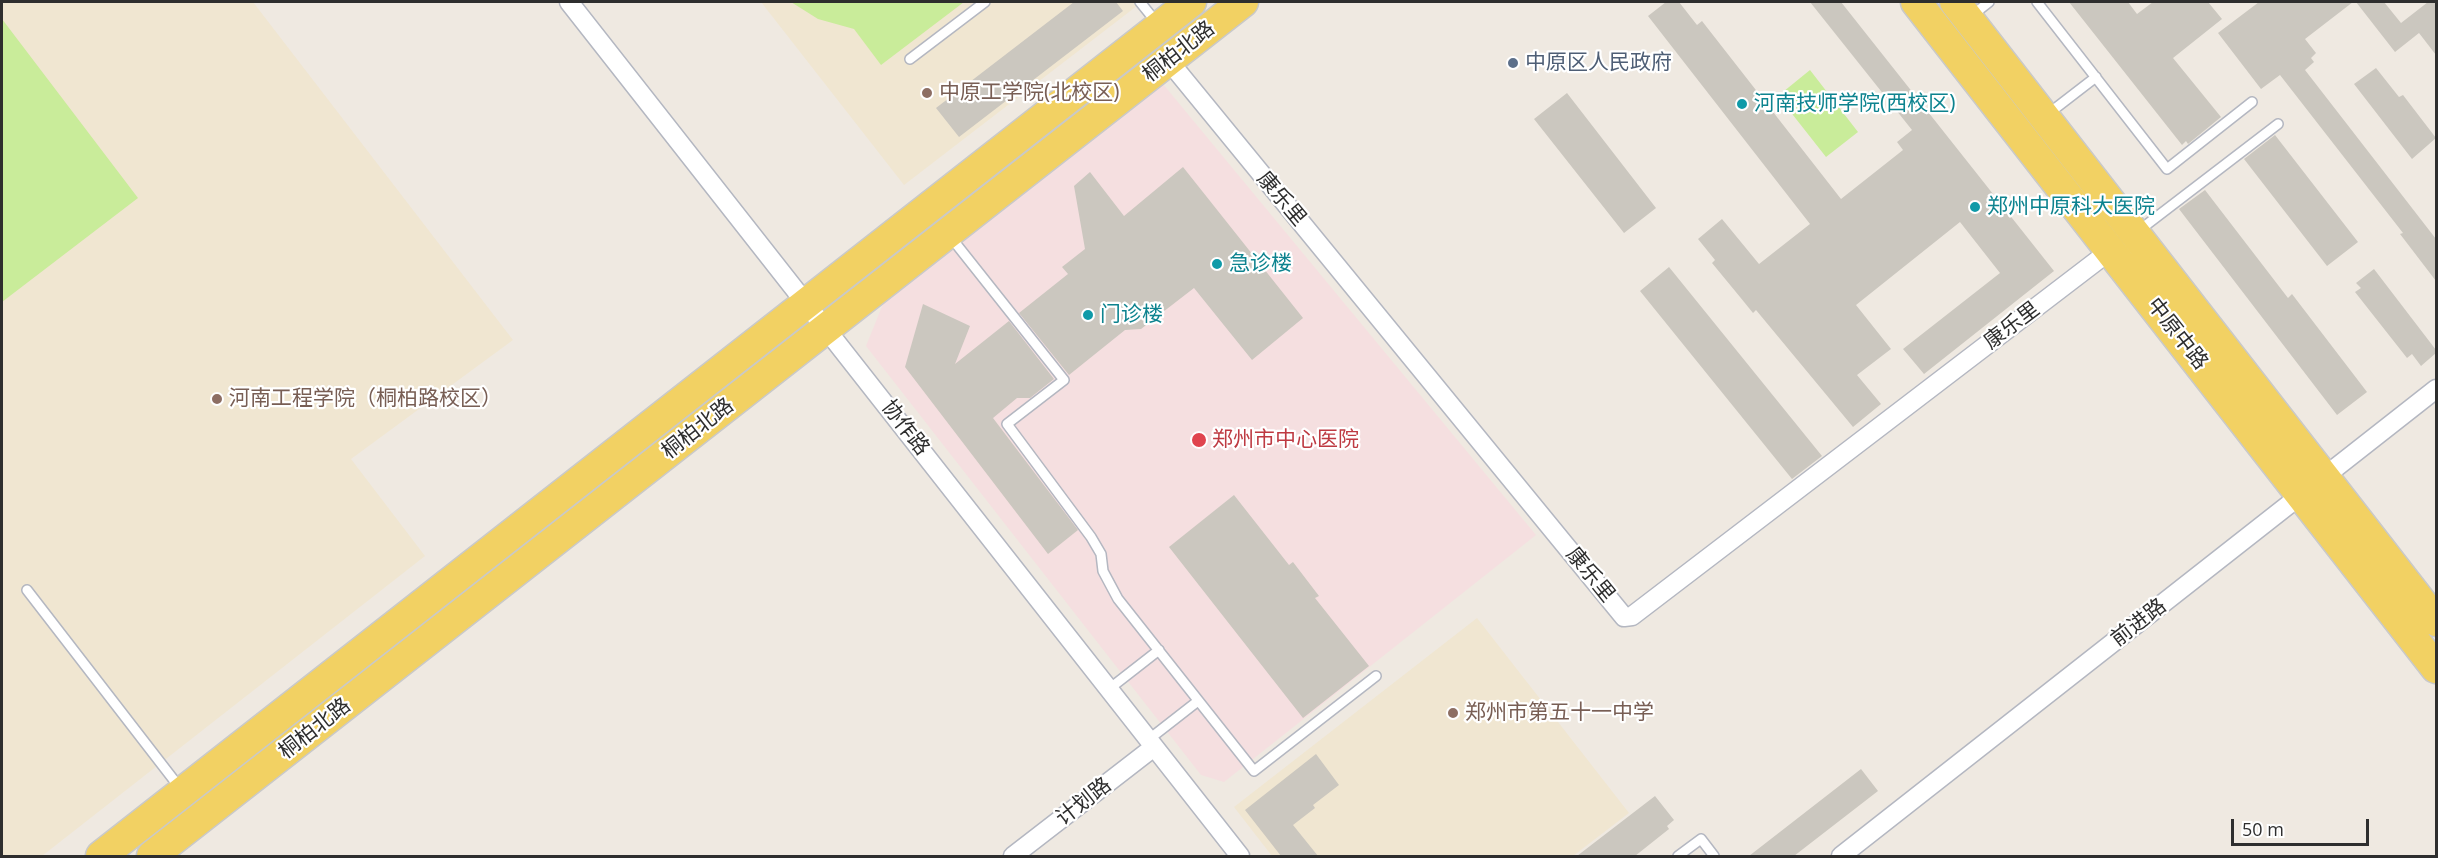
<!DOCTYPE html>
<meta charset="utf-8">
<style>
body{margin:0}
#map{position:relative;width:2438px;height:858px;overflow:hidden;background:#efe9e1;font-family:"Open Sans",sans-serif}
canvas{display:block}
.frame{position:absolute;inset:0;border:3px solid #2e2e2e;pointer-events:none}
.scale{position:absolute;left:2231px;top:819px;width:138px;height:27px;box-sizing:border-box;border:3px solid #2e2e2e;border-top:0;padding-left:8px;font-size:18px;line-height:21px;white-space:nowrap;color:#2e2e2e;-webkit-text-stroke:4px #fff;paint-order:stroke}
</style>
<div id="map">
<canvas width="2438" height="858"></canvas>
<div class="frame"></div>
<div class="scale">50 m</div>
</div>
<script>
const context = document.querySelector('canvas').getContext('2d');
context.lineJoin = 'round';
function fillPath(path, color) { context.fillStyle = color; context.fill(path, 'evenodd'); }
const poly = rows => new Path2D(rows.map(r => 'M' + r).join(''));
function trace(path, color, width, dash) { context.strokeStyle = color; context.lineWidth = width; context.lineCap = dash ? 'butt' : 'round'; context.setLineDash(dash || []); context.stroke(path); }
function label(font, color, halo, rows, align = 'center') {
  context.font = font + ' "Open Sans","Noto Sans SC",sans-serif'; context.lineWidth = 4.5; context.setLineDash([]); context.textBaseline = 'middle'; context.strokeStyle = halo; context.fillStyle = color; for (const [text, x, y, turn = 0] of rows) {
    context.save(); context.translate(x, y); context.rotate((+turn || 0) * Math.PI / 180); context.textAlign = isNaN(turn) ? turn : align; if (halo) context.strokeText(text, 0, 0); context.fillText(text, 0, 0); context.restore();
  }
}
const education = poly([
 [2,2,253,2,513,340,351,459,425,556,42,856,2,856],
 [761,2,1142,2,904,185],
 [1477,618,1629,813,1573,856,1272,856,1234,807]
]);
const medical = poly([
 [1163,84,1536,535,1224,782,1201,775,866,346,887,294]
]);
const pitch = poly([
 [791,2,964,2,881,65,854,29,818,19],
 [2,19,138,198,2,302],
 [1810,70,1858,132,1826,157,1778,96]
]);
const building = poly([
 [1074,2,1116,2,1123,11,959,137,936,108],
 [1666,2,1679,2,1697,25,1702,21,1841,199,1903,150,1897,142,1912,130,1810,2,1841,2,2054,271,1924,374,1903,349,2000,273,1960,222,1856,305,1891,349,1857,375,1881,404,1853,427,1756,310,1753,313,1740,297,1712,263,1715,260,1698,239,1722,219,1759,264,1810,224,1648,16],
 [2069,2,2128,2,2137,14,2153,2,2208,2,2222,19,2173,58,2221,117,2188,144,2186,141,2182,145],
 [2259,2,2353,2,2305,39,2316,53,2311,58,2314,62,2305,70,2436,239,2436,281,2400,234,2403,233,2280,75,2261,89,2218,33],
 [2356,2,2384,2,2401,23,2428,2,2436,2,2436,55,2419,33,2395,52],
 [2376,68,2399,97,2403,95,2436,138,2412,159,2354,84],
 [1567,93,1656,208,1624,233,1534,119],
 [2275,135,2358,242,2327,266,2244,159],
 [1183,167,1303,318,1252,360,1194,288,1141,329,1125,330,1069,375,1019,313,1068,274,1062,267,1085,249,1074,186,1090,172,1124,216],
 [2205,190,2288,298,2292,294,2367,392,2337,415,2179,209],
 [1669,267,1822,456,1792,479,1640,291],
 [2374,269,2436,350,2436,353,2421,366,2412,354,2407,358,2355,292,2361,288,2356,283],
 [923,304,970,326,955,364,1009,321,1054,379,1030,398,1017,398,993,418,1078,530,1048,554,905,367],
 [1234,495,1289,565,1293,562,1319,596,1315,598,1369,666,1303,718,1169,547],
 [1316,754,1339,785,1313,805,1315,808,1293,825,1318,856,1281,856,1245,810],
 [1861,769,1878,791,1794,856,1749,856],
 [1655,796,1674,820,1667,826,1669,829,1635,856,1577,856]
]);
const lane = poly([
 [1140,2,1157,23],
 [2037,2,2167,169,2252,102],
 [1970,17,1989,2],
 [910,59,985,2],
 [2048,114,2096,77],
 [2137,232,2278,124],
 [949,235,1064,380,1007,424,1091,537,1101,554,1103,571,1118,599,1254,771,1376,676],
 [27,590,180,788],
 [1109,689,1159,650],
 [1148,740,1198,701],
 [1678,856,1701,839,1714,856]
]);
const street = poly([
 [569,2,1240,856],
 [1168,60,1624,617,1632,616,2111,250],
 [1013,856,1154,747],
 [1841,856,2436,389]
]);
const primary = poly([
 [1916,2,2436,668],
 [1955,2,2436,621],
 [101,856,1191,2],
 [152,856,1243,2]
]);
const markers = [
 [1513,63,6,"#5c6f8a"],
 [927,93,6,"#8d6e63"],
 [1742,104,6,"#0f9aa8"],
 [1975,207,6,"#0f9aa8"],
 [1217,264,6,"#0f9aa8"],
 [1088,315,6,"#0f9aa8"],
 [217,399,6,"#8d6e63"],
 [1199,440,8,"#e0444e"],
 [1453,713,6,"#8d6e63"]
];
const streetNames = [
 ["桐柏北路",1179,52,-38],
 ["康乐里",1281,199,50],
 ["康乐里",2012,326,-37],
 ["中原中路",2177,334,52],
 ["协作路",905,428,52],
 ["桐柏北路",698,429,-38],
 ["康乐里",1590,575,51],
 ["前进路",2139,623,-38],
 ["桐柏北路",315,729,-38],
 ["计划路",1084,802,-38]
];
const serviceNames = [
 ["中原区人民政府",1525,63]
];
const educationNames = [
 ["中原工学院(北校区)",939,93],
 ["河南工程学院（桐柏路校区）",229,399],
 ["郑州市第五十一中学",1465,713]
];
const cultureNames = [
 ["河南技师学院(西校区)",1754,104],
 ["郑州中原科大医院",1987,207],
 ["急诊楼",1229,264],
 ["门诊楼",1100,315]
];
const healthNames = [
 ["郑州市中心医院",1212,440]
];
fillPath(education, '#f0e6d1');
fillPath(medical, '#f5dfe0');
fillPath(pitch, '#c9ec9a');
fillPath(building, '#cbc7bf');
trace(lane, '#b4b7c1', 12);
trace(street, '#b4b7c1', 21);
trace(primary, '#c9c9c9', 33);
trace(lane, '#fff', 9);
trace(street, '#fff', 18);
trace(primary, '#f2d163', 30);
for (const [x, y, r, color] of markers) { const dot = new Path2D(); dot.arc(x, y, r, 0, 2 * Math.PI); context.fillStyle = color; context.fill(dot); trace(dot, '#fff', 2); }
label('21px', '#2e2e2e', '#fff', streetNames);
label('21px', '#4e5e75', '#fff', serviceNames, 'left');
label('21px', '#785e54', '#fff', educationNames, 'left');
label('21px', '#0d838f', '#fff', cultureNames, 'left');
label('21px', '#be3a42', '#fff', healthNames, 'left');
</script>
